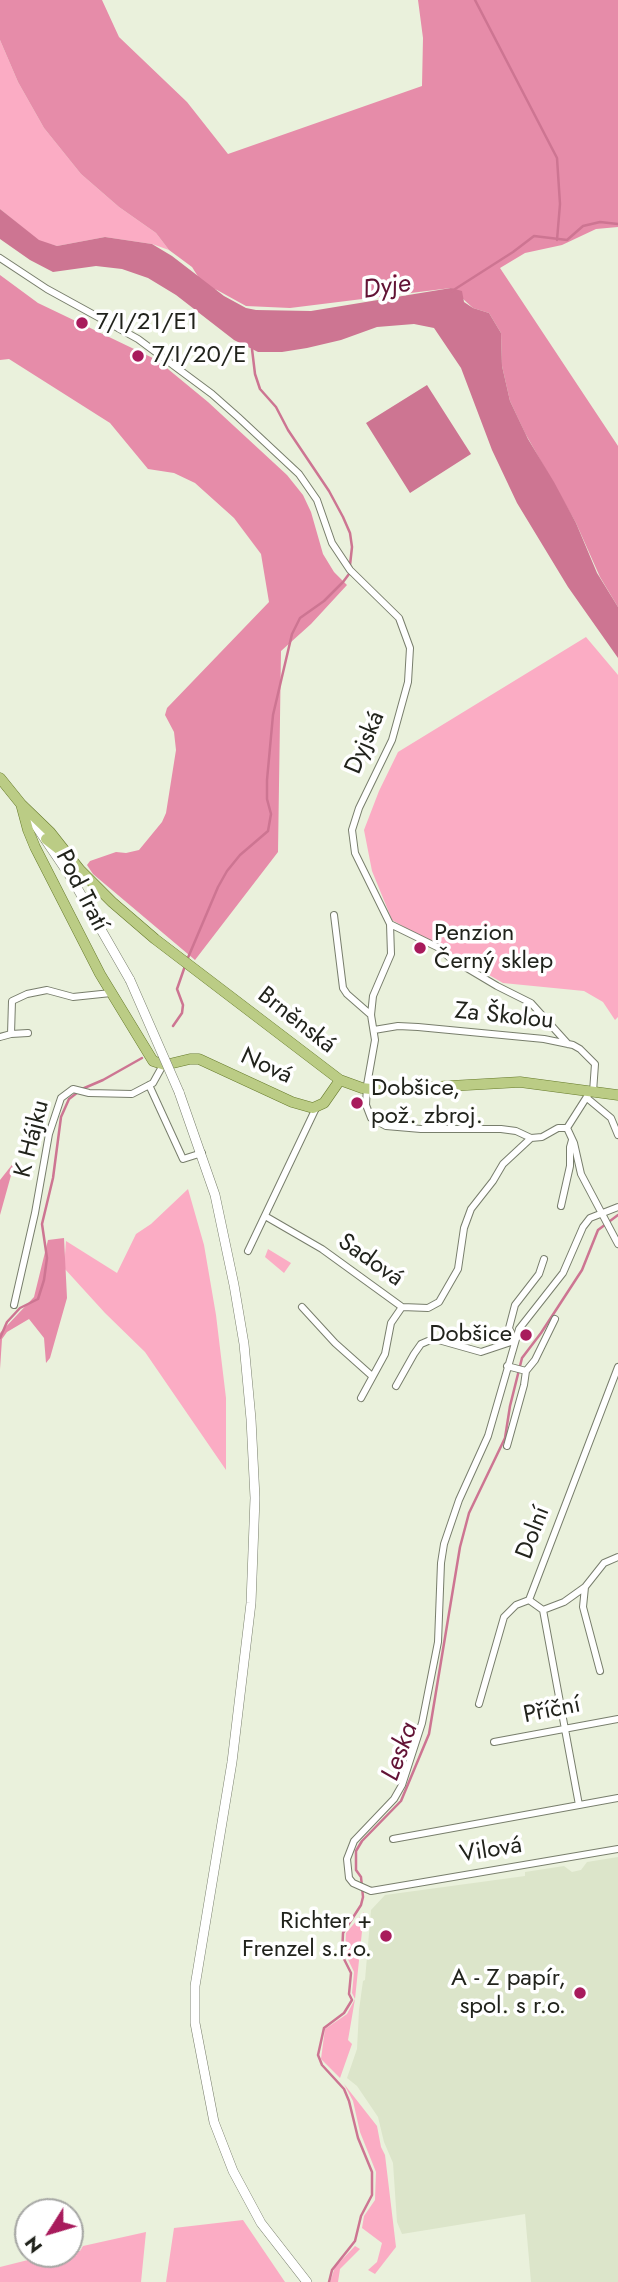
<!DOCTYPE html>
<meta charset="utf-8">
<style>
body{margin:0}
#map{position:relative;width:618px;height:2282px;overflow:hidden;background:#eaf1dc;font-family:Jost,sans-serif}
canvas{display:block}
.north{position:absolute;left:14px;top:2198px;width:70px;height:70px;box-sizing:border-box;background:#fff;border:2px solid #a6a7a4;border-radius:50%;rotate:233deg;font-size:19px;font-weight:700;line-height:28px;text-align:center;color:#21231c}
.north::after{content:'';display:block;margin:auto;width:24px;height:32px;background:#a81b5c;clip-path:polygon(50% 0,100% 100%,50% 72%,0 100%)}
</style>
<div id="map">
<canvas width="618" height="2282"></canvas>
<div class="north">N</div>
</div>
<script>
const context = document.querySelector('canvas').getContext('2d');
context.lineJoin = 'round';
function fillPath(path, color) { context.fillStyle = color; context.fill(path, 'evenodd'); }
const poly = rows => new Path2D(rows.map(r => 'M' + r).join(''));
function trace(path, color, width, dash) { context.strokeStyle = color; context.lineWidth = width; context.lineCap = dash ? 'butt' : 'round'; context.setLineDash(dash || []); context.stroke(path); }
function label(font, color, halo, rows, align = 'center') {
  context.font = font + ' Jost,sans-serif'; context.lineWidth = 7; context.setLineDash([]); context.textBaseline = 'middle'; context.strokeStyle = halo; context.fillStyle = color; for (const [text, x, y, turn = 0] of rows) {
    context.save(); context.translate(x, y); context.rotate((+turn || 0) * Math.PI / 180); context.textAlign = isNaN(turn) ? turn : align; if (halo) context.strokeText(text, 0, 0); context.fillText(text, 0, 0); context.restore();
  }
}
const built = poly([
 [618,1857,618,2282,531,2282,525,2214,402,2234,397,2222,393,2163,384,2142,378,2117,357,2086,347,2078,357,2049,359,2010,363,1981,365,1980,371,1910,385,1895,525,1876,525,1872,564,1866,572,1872,581,1870,587,1862]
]);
const green = poly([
 [0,40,18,82,44,128,81,174,119,207,156,233,169,250,152,244,105,237,57,246,39,241,0,209],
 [586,637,618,675,618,1017,615,1020,603,1002,584,991,503,983,392,920,372,871,364,830,379,791,398,752],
 [188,1189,204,1245,216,1315,226,1398,226,1470,145,1352,105,1313,64,1268,66,1241,117,1273,136,1234,151,1224],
 [268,1249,291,1263,284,1273,265,1257],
 [364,1912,355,1999,348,2040,352,2044,340,2078,321,2059,325,2029,347,2014,355,1999,352,1993,354,1972,345,1953,346,1933],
 [344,2084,377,2126,381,2147,385,2155,396,2247,375,2274,368,2270,377,2262,382,2243,362,2228,364,2216,375,2200,376,2172,360,2132,353,2101],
 [243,2220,285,2282,166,2282,174,2228],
 [146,2232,141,2282,0,2282,0,2267,52,2254,70,2254,70,2251,80,2251,83,2246],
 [355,2246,360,2249,340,2269,338,2282,330,2282,335,2267]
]);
const forest = poly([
 [0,0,102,0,119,37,187,102,228,154,422,86,423,38,418,0,618,0,618,227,596,229,562,245,525,253,500,268,618,446,618,607,600,577,576,523,525,433,510,401,502,366,501,333,489,313,473,308,451,288,290,308,246,306,217,290,204,286,192,267,169,250,156,233,119,207,81,174,44,128,18,82,0,40],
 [0,275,38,303,157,360,208,402,287,475,303,495,311,512,323,554,334,572,347,585,311,624,281,651,278,852,195,960,93,874,87,865,90,861,116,852,126,853,139,850,162,822,166,813,176,750,174,732,165,715,167,708,269,602,261,554,234,518,195,483,174,473,148,469,110,423,9,359,0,360],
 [15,1161,0,1215,0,1180],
 [64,1238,67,1298,50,1358,46,1363,44,1338,29,1319,7,1332,2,1339,0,1369,0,1333,34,1297,48,1240]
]);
const water = poly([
 [0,209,39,240,57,246,105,237,152,244,172,256,224,296,246,308,256,310,311,311,451,288,462,291,464,302,473,308,489,313,501,333,502,366,510,401,528,439,554,482,576,523,597,573,618,607,618,658,568,587,517,503,492,450,461,368,434,328,414,324,377,327,341,340,307,348,282,352,258,352,234,340,176,295,148,278,122,269,96,266,53,272,30,260,0,239],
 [427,385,471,454,410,493,366,423]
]);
const stream = poly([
 [475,0,557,158,560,204,557,240],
 [452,291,513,252,534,236,567,240,583,226,600,222,618,224],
 [187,960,218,887,227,871,240,855,268,831,271,814,267,799,267,780,273,715,292,634,300,618,324,601,343,582,349,574,352,547,350,533,343,517,329,491,288,430,276,407,260,389,255,374,252,349],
 [173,1026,182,1013,183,1005,177,989,185,966],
 [0,1338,7,1322,20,1308,38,1299,44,1280,47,1258,42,1224,53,1178,61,1117,69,1099,82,1089,103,1080,142,1058],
 [329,2282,332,2270,355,2241,361,2216,372,2195,372,2172,358,2138,349,2101,344,2089,322,2065,318,2055,324,2028,344,2013,352,2000,349,1994,351,1973,342,1955,343,1933,361,1905,363,1897,361,1877,356,1870,356,1851,362,1841,401,1801,429,1734,460,1547,469,1513,505,1438,510,1406,522,1358,541,1333,582,1270,598,1230,618,1215]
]);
const minor = poly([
 [0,258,47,289,138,339,212,394,238,417,299,474,317,500,332,543,350,570,399,618,410,648,408,682,392,740,359,808,352,830,355,853,390,924,391,954,373,996,371,1015,375,1040,367,1085,366,1105,371,1118,386,1126,421,1129,501,1129,516,1131,531,1138],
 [334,915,343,988,347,994,371,1015],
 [390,924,439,948,450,958,497,986,531,1003,568,1044],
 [374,1030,398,1026,418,1027,544,1039,573,1045,580,1049,595,1064,593,1092],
 [11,1034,28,1033],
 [0,1037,11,1034,12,1001,27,994,47,990,73,997,111,993],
 [149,1085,183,1159,202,1153],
 [587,1098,611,1118,618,1135],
 [567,1128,574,1143,581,1174,618,1244],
 [567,1128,588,1095],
 [561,1206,570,1166,570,1147,572,1140],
 [618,1207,590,1218,583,1227,563,1273,519,1329,488,1436,459,1500,444,1544,441,1563,438,1642,422,1723,402,1785,394,1799,354,1841,347,1859,349,1878,353,1883,371,1891,618,1849],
 [265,1216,322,1249,402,1307],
 [248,1251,316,1108],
 [14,1305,35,1213,49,1134,61,1098,73,1089,89,1093,132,1094,153,1083,163,1065],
 [302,1307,335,1343,372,1376],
 [402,1307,428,1308,439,1302,458,1269,464,1228,471,1209,493,1181,503,1164,531,1138,542,1137,558,1128,567,1128],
 [507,1366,526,1371,535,1360,555,1319],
 [396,1386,414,1354,421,1344,428,1341,435,1339,481,1352,514,1341,509,1328,515,1305,539,1274,544,1259],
 [361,1398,385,1354,391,1323,402,1307],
 [507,1446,524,1385,526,1371],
 [529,1600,543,1610,579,1805],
 [543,1610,564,1602,585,1587],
 [600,1671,583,1607,585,1587,604,1563,618,1557],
 [479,1704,504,1617,516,1605,529,1600,618,1367],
 [494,1742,618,1719],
 [393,1839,618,1798]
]);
const secondary = poly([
 [30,817,72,879,130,980],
 [179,1092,215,1195,234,1285,244,1344,251,1419,255,1498,251,1603,232,1762,195,1986,195,2023,214,2122,233,2171,261,2223,307,2282]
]);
const primary = poly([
 [0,778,21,804,50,832,80,870,112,902,155,939,340,1080,362,1088,379,1090,520,1082,618,1095],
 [21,804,28,830,35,847,100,974,153,1061,165,1065,190,1059,199,1059,292,1102,313,1108,324,1103,340,1080],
 [46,839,60,850]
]);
const secondaryBridge = poly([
 [130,980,179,1092]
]);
const markers = [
 [82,323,7,"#a81b5c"],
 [138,356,7,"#a81b5c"],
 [420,948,7,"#a81b5c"],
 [357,1103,7,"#a81b5c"],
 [526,1335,7,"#a81b5c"],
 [386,1936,7,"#a81b5c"],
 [580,1993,7,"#a81b5c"]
];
const poiNames = [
 ["7/I/21/E1",96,323],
 ["7/I/20/E",152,356],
 ["Penzion",434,934],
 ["Černý sklep",434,962],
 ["Dobšice,",371,1089],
 ["pož. zbroj.",371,1117],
 ["Dobšice",512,1335,"right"],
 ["Richter +",372,1922,"right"],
 ["Frenzel s.r.o.",372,1950,"right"],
 ["A - Z papír,",566,1979,"right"],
 ["spol. s r.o.",566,2007,"right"]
];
const streetNames = [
 ["Dyjská",366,743,-67],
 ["Pod Tratí",81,891,63],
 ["Za Školou",504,1017,6],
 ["Brněnská",296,1021,38],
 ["Nová",266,1067,25],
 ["K Hájku",33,1139,-76],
 ["Sadová",370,1261,35],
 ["Dolní",534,1533,-69],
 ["Příční",552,1711,-11],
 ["Vilová",491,1851,-9]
];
const waterNames = [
 ["Dyje",387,288,-9],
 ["Leska",401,1752,-70]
];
fillPath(built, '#dce5ca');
fillPath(green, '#fbacc4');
fillPath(forest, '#e68ca9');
fillPath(water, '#cd7592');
trace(stream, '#cd7592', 2.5);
trace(minor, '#787e6c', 8);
trace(secondary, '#787e6c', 10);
trace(primary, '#677b2c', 11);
trace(minor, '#fff', 6);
trace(secondary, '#fff', 9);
trace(primary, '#bbcc85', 10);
trace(secondaryBridge, '#787e6c', 10, []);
trace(secondaryBridge, '#fff', 9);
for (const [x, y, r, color] of markers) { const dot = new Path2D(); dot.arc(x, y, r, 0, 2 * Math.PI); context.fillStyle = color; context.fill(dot); trace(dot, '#fff', 2.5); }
label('24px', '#21231c', '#fff', poiNames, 'left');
label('24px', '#21231c', '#fff', streetNames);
label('italic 26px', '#621335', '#fff', waterNames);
</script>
